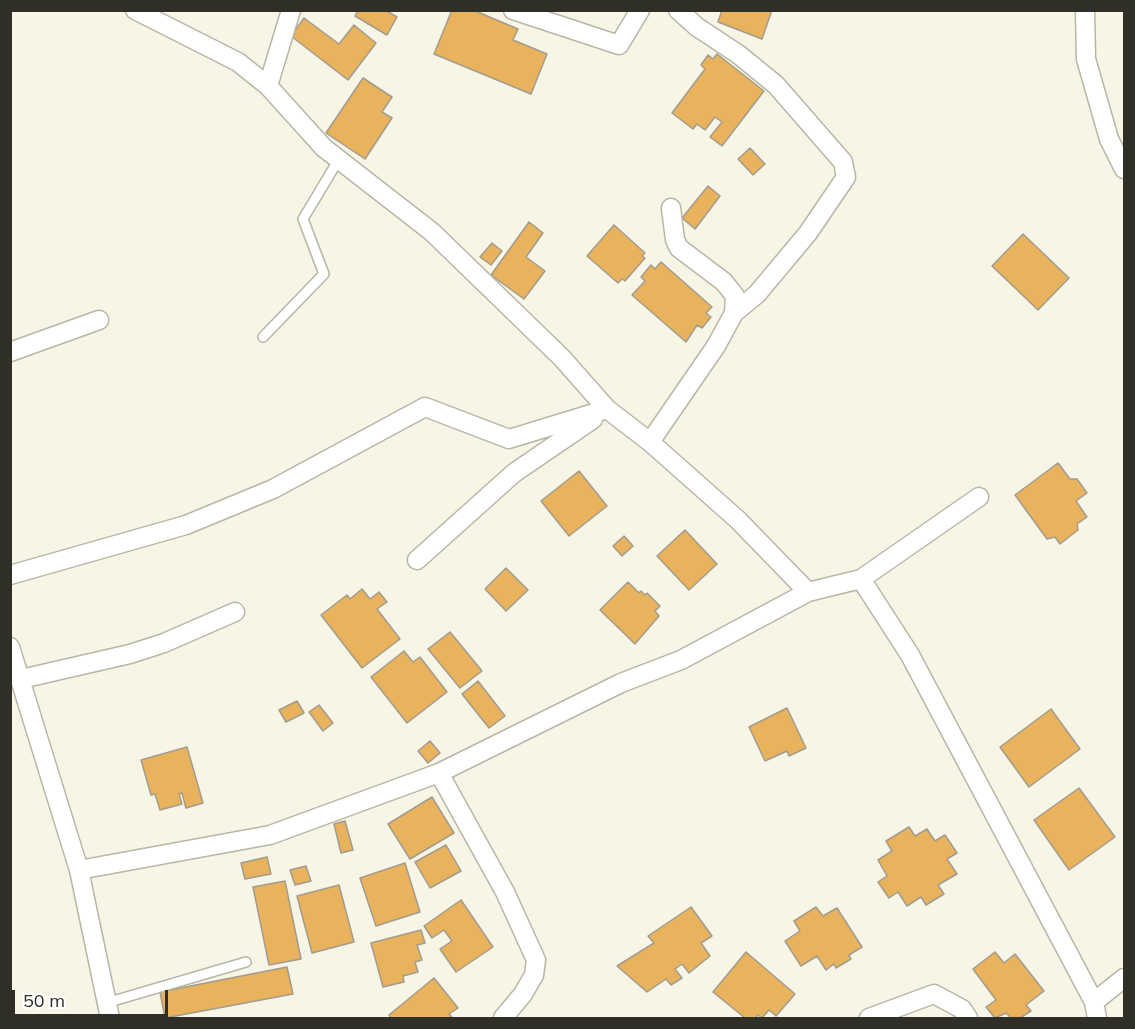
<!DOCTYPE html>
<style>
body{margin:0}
#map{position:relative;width:1135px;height:1029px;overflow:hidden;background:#f7f5e5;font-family:Mulish,sans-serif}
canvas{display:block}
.frame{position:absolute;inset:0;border:12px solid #2f2f28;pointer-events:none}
.scale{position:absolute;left:12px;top:990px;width:156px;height:27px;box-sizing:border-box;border:3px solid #2f2f28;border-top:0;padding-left:8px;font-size:18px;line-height:21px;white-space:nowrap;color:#2f2f28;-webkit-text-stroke:4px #fff;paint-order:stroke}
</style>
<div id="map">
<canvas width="1135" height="1029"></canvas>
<div class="frame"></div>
<div class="scale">50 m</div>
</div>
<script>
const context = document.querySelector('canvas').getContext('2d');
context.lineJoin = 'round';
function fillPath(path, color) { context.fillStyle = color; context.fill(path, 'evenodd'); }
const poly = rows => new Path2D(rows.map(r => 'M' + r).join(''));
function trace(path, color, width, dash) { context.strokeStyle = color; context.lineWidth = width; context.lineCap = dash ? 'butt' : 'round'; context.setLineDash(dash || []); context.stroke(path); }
const building = poly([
 [358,10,385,10,397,17,387,35,355,16,358,10],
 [452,10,473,10,518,29,513,40,547,54,531,94,434,54,452,10],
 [722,10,772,10,762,39,718,22,722,10],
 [304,18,339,44,354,25,376,43,348,80,291,36,304,18],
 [717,54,764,91,722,146,710,137,722,122,715,117,705,130,697,124,693,129,672,113,705,69,701,65,708,55,713,59,717,54],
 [363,78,392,97,382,112,392,118,365,159,326,133,363,78],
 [750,148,765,164,753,175,738,159,750,148],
 [708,186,720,196,695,229,682,218,708,186],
 [529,222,543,233,526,257,545,271,524,299,491,275,529,222],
 [614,225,645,253,642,256,645,258,625,281,622,279,618,283,587,256,614,225],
 [1023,234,1069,278,1038,310,992,266,1023,234],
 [492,243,502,251,491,265,480,257,492,243],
 [661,262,712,307,706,313,711,317,702,328,697,325,686,342,632,295,645,281,641,277,651,265,655,269,661,262],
 [1058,463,1070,479,1077,479,1087,493,1076,501,1087,517,1077,524,1078,530,1060,544,1055,537,1047,539,1015,495,1058,463],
 [579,471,607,506,569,536,541,501,579,471],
 [685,530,717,564,689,590,657,556,685,530],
 [624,536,633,546,622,556,613,546,624,536],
 [506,568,528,590,506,611,485,589,506,568],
 [628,582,639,593,641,591,645,595,647,593,660,606,655,611,659,616,635,644,600,610,628,582],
 [362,589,370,599,379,592,387,602,377,609,400,639,362,668,321,615,347,595,350,599,362,589],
 [450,632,482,671,460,688,428,649,450,632],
 [404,651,413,662,420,657,447,692,407,723,371,677,404,651],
 [478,681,505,716,489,728,462,694,478,681],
 [297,701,304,713,286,722,279,710,297,701],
 [319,705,333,723,323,731,309,712,319,705],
 [787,708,806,748,789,756,787,751,765,761,749,727,787,708],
 [1051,709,1080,749,1029,787,1000,747,1051,709],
 [430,741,440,753,428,763,418,751,430,741],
 [187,747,203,803,186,808,182,793,179,794,182,804,160,810,155,794,151,795,141,760,187,747],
 [1079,788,1115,837,1069,870,1034,820,1079,788],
 [432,797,454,833,410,859,388,824,432,797],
 [345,821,353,850,341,853,334,824,345,821],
 [909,827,915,836,927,829,935,841,945,835,957,853,947,859,957,874,938,885,944,894,926,905,921,897,907,906,898,892,889,898,878,882,887,876,878,860,892,851,886,841,909,827],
 [446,845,461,871,430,888,415,862,446,845],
 [267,857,271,874,245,879,241,863,267,857],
 [405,863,420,912,376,926,360,878,405,863],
 [306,866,311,881,295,885,290,870,306,866],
 [285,881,301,959,269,965,253,887,285,881],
 [339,885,354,942,312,953,297,896,339,885],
 [461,900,493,947,456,972,440,949,452,941,444,930,432,938,424,926,461,900],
 [691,907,712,936,701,943,710,956,689,973,682,964,675,969,682,978,671,985,666,979,647,992,617,966,654,943,648,936,691,907],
 [816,907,823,916,837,908,862,947,849,955,851,959,836,968,834,964,826,970,817,956,801,966,785,941,800,931,794,921,816,907],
 [421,930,425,943,417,945,422,960,415,962,418,972,403,976,404,982,383,987,371,943,421,930],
 [746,952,795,994,776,1016,769,1010,762,1018,758,1015,755,1018,745,1018,713,992,746,952],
 [995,952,1004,963,1015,954,1044,991,1026,1005,1031,1011,1020,1018,1011,1018,1006,1013,995,1018,986,1007,996,1000,973,969,995,952],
 [287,967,293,994,165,1018,160,992,287,967],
 [434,978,458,1008,449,1014,453,1018,391,1018,389,1015,434,978]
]);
const lane = poly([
 [263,337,324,274,303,219,339,159],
 [106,1003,246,962]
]);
const street = poly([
 [135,10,238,62,268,86,324,148,432,232,562,358,607,409,650,442,738,520,808,592],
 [513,10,619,45,640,10],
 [678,10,697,27,738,54,776,85,843,162,846,177,808,233,757,294,734,313],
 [1085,10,1086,59,1109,139,1124,169],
 [268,86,291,10],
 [10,352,99,320],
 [650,442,716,346,734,313,735,296,724,282,679,248,675,240,671,208],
 [417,560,514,473,593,419],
 [10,575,186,525,273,489,425,407,509,439,607,409],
 [861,579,910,655,1094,1002,1097,1018],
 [10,647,79,870,110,1018],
 [21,679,130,654,164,643,235,612],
 [439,773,505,892,536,960,534,975,523,994,503,1018],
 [79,870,270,835,439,773,621,683,681,660,808,592,861,579,979,497],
 [1094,1002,1124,978],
 [869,1018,934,994,962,1009,968,1018]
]);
fillPath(building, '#e8b35c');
trace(building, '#a39b8d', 1.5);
trace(lane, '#b8b7a7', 12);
trace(street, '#b8b7a7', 21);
trace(lane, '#fff', 9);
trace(street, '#fff', 18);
</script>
